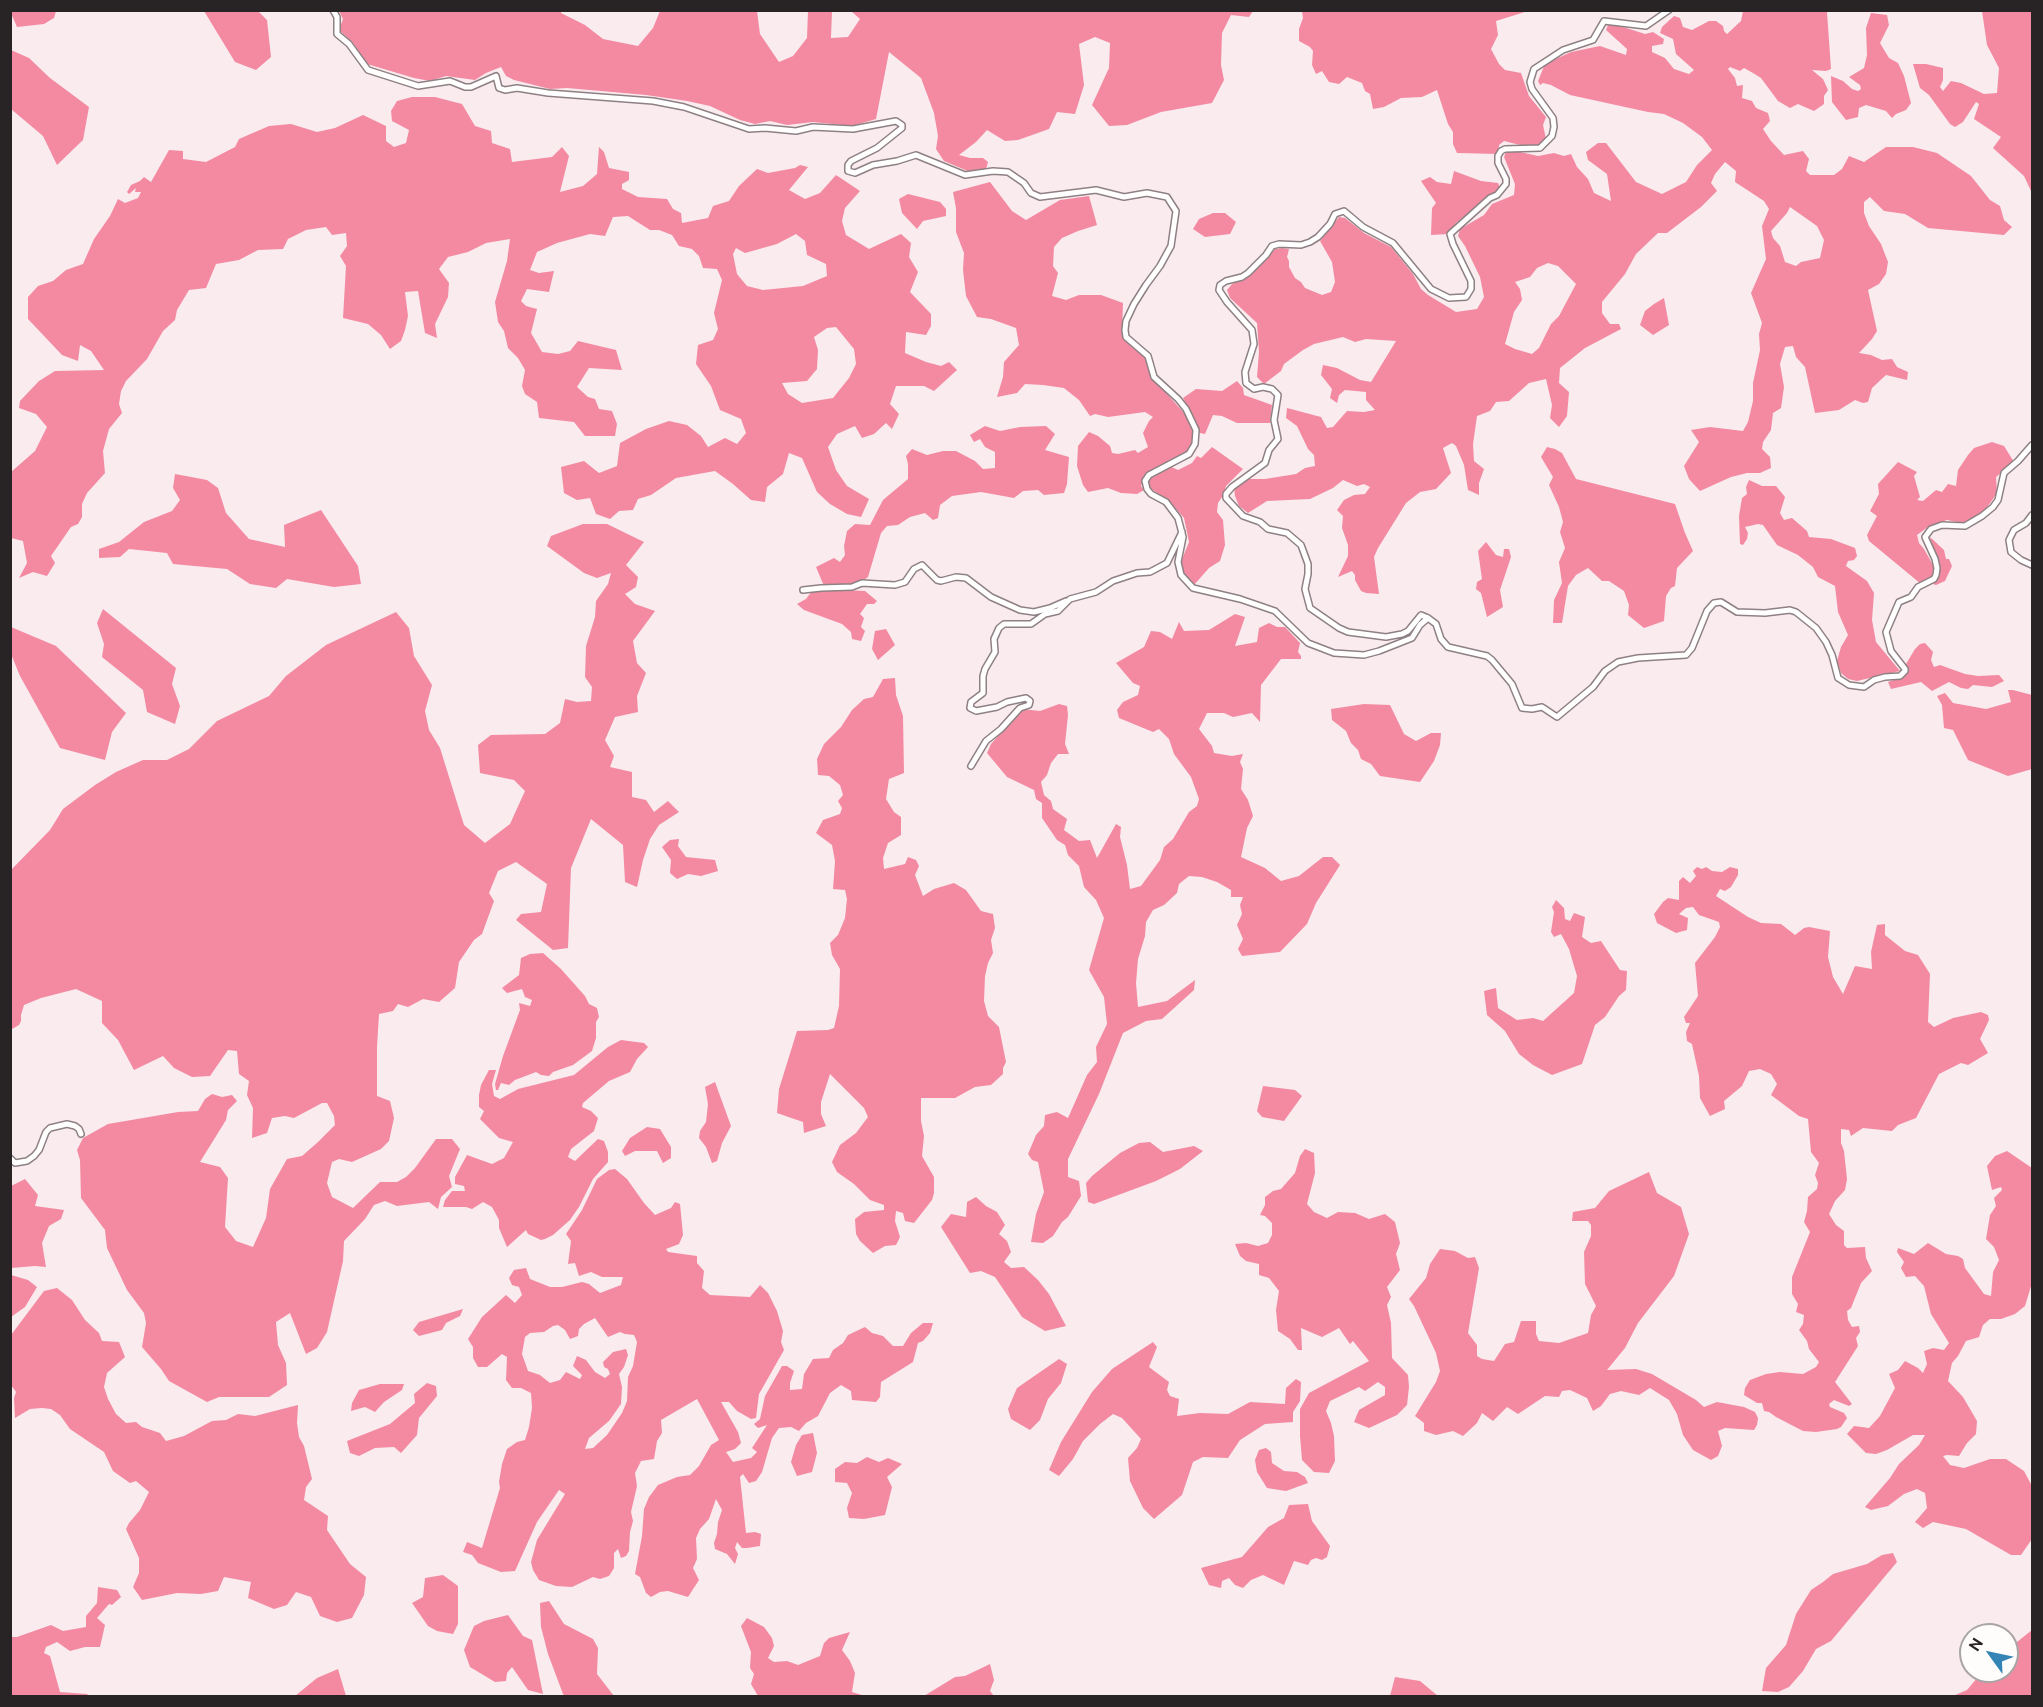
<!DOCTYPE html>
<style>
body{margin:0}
#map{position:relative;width:2043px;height:1707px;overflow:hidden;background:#faebee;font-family:Ubuntu,sans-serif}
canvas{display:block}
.frame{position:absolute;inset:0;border:12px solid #282324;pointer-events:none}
.north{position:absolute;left:1959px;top:1623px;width:60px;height:60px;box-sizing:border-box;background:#fffcfc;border:2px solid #a9a5a6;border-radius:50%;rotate:303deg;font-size:16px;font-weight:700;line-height:24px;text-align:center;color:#282324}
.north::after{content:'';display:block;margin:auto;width:21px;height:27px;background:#3485b6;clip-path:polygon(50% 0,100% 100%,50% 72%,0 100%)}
</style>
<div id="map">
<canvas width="2043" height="1707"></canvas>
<div class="frame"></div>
<div class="north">N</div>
</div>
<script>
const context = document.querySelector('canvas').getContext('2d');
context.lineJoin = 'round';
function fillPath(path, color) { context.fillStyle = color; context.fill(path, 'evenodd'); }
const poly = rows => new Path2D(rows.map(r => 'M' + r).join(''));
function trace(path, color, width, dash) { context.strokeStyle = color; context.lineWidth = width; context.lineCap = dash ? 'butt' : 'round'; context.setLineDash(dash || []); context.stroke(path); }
const forest = poly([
 [1824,10,1827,12,1831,69,1826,71,1812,70,1823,79,1828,90,1824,96,1824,104,1814,111,1798,104,1790,108,1778,101,1761,78,1753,73,1744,68,1740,71,1730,67,1728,69,1735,78,1737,86,1743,85,1742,98,1752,101,1756,108,1768,113,1770,121,1763,129,1771,141,1784,155,1803,151,1809,159,1806,171,1810,175,1834,175,1842,169,1849,156,1864,162,1886,147,1913,147,1937,153,1971,176,1990,200,2000,206,2004,220,2012,227,2004,235,1928,228,1905,214,1884,211,1870,197,1864,202,1864,213,1869,226,1881,244,1888,262,1886,274,1879,284,1868,290,1877,331,1872,339,1859,353,1871,355,1882,360,1892,359,1897,367,1908,372,1907,380,1886,375,1872,388,1868,402,1863,403,1855,400,1839,410,1815,413,1805,367,1796,357,1793,346,1785,347,1780,364,1784,387,1781,408,1773,413,1771,430,1763,442,1762,449,1770,457,1771,468,1760,473,1747,473,1731,477,1700,491,1689,479,1684,466,1699,442,1691,430,1710,427,1743,431,1748,422,1753,401,1753,383,1760,350,1759,334,1762,323,1751,293,1766,259,1762,226,1769,209,1764,201,1735,182,1736,171,1725,162,1715,174,1711,183,1717,191,1701,207,1667,233,1658,233,1636,254,1625,274,1602,302,1602,313,1610,324,1619,324,1621,329,1585,348,1560,368,1559,383,1569,392,1567,416,1559,427,1550,418,1552,405,1546,379,1529,383,1509,401,1496,402,1490,411,1477,416,1473,444,1474,461,1484,469,1479,483,1479,495,1468,490,1464,465,1456,446,1452,443,1443,448,1451,473,1436,489,1420,492,1406,503,1378,548,1374,557,1379,594,1366,593,1361,591,1355,580,1355,575,1352,571,1338,577,1348,556,1348,545,1342,528,1343,516,1337,510,1344,500,1354,495,1365,494,1370,487,1364,484,1357,486,1343,480,1333,488,1310,499,1267,501,1248,513,1239,506,1235,496,1234,487,1248,479,1265,479,1296,474,1305,468,1315,466,1314,455,1308,449,1297,426,1286,418,1287,408,1321,417,1327,428,1333,427,1347,411,1364,412,1375,410,1366,400,1366,392,1345,390,1339,395,1337,403,1330,398,1332,389,1321,375,1323,365,1337,368,1360,380,1371,382,1396,341,1366,339,1355,342,1343,337,1314,344,1303,350,1284,364,1281,371,1264,384,1257,377,1259,352,1257,323,1230,298,1227,290,1232,284,1247,277,1266,260,1275,249,1282,248,1289,249,1287,257,1289,261,1289,267,1295,278,1301,282,1305,288,1322,295,1331,292,1335,282,1332,262,1320,241,1339,217,1345,218,1364,233,1391,247,1413,274,1421,289,1428,295,1456,312,1477,309,1484,297,1480,277,1465,246,1458,236,1460,229,1484,215,1492,204,1514,195,1515,184,1504,157,1506,152,1511,150,1538,156,1554,153,1564,156,1571,154,1577,167,1588,179,1594,193,1611,201,1607,174,1588,160,1586,152,1598,143,1606,143,1636,182,1662,194,1686,182,1697,165,1712,150,1702,137,1683,123,1664,114,1648,112,1570,95,1551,85,1543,83,1540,85,1538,81,1545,64,1571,52,1600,46,1626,55,1627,49,1606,30,1608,25,1614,24,1645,34,1653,32,1664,39,1663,44,1652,46,1652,52,1665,58,1674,69,1689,74,1694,70,1676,54,1673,39,1660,33,1662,27,1674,16,1680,18,1683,27,1692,30,1709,21,1716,21,1723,26,1724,31,1727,34,1741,21,1743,11],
 [1790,207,1817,226,1824,240,1820,258,1801,262,1796,266,1785,262,1780,246,1773,238,1771,231,1787,213],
 [1548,263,1558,266,1576,284,1559,316,1551,324,1539,348,1532,354,1515,349,1505,344,1514,312,1522,300,1520,289,1515,282,1530,277,1537,268],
 [10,11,11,10,56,11,54,18,44,24,17,27],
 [204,11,258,11,267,20,271,57,256,70,235,62],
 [339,11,561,11,561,13,585,25,603,39,638,46,653,28,660,11,757,11,760,34,779,62,793,56,807,38,808,11,832,11,831,38,848,37,860,19,851,11,1253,11,1249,17,1231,15,1222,33,1221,65,1224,80,1212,103,1161,112,1127,125,1109,126,1092,105,1109,68,1110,43,1095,37,1079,44,1084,85,1075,114,1057,112,1049,129,1018,140,1005,141,987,130,976,142,959,155,970,158,983,158,988,162,986,169,970,172,944,161,936,149,938,136,934,113,921,78,889,52,876,119,852,126,813,122,787,125,770,121,755,124,740,120,710,106,687,101,646,95,567,88,550,89,514,80,506,76,501,67,486,73,475,80,446,76,430,81,414,78,367,64,353,43,339,30,343,19],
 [1302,11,1528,11,1496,21,1498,35,1491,49,1499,64,1505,70,1521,73,1529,96,1546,117,1543,125,1546,139,1536,149,1504,141,1499,145,1498,154,1457,153,1453,144,1453,132,1448,124,1437,90,1422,97,1401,98,1384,107,1373,109,1370,94,1365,91,1362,83,1347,77,1339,84,1329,82,1322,71,1316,74,1312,65,1313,51,1310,47,1299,41,1299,29,1303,18],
 [1982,11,2032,11,2032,193,2024,176,1993,148,2001,137,1974,119,1979,104,1976,102,1963,122,1955,127,1950,124,1929,95,1920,88,1913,64,1926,64,1943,68,1943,80,1940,87,1943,91,1951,81,1961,83,1984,94,1997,93,1999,68,1987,45],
 [1871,13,1887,15,1889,25,1880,43,1889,58,1898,63,1904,76,1911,103,1906,110,1896,114,1892,118,1886,111,1866,105,1859,108,1858,117,1846,120,1832,102,1831,76,1843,81,1852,89,1858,91,1861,89,1860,85,1849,77,1864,68,1867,55,1866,28],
 [11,50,29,58,50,78,89,107,83,140,57,165,43,136,11,109],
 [412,97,435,97,462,104,475,126,491,131,492,143,510,149,512,162,552,157,562,147,569,156,560,192,583,186,597,174,599,147,604,152,609,168,629,172,629,180,622,184,622,189,638,197,667,199,673,209,681,213,682,223,708,218,713,206,729,201,739,186,757,169,768,173,795,168,800,165,808,167,789,190,805,199,820,193,836,175,860,191,845,208,842,221,846,235,869,249,901,234,911,243,909,257,918,272,910,292,931,314,931,326,926,335,906,332,905,353,926,362,941,366,949,362,957,370,934,391,924,386,896,386,890,404,899,414,892,429,886,423,874,434,862,438,855,426,837,434,828,447,836,470,847,486,869,499,861,517,847,514,830,504,817,492,802,458,789,453,783,474,767,487,765,502,751,500,733,484,715,471,676,478,651,495,638,499,633,510,619,511,610,519,596,514,590,498,577,500,564,493,561,467,584,461,599,473,617,466,620,443,646,429,669,421,687,425,701,436,708,447,725,438,737,444,746,433,741,419,720,410,711,386,696,364,698,345,713,340,718,329,714,313,722,280,717,269,703,268,699,256,692,249,679,246,672,235,659,230,650,230,628,216,613,217,605,236,590,234,557,243,537,252,530,270,539,273,554,271,549,292,527,289,521,301,526,306,537,309,531,333,542,352,558,354,570,351,578,341,616,350,622,370,589,368,577,387,588,397,595,399,599,409,612,411,617,424,615,436,585,436,574,422,539,418,537,402,525,394,522,386,525,370,518,358,508,348,504,331,498,322,495,302,507,261,510,239,486,243,468,252,448,257,439,269,449,283,448,297,435,324,437,338,425,333,418,291,405,292,408,316,405,330,401,341,390,349,381,335,368,324,343,318,346,266,340,256,347,246,346,233,332,235,326,227,306,230,288,239,283,249,258,250,239,260,216,264,206,288,189,290,177,310,175,320,163,331,147,359,126,381,121,391,119,404,122,413,109,429,103,451,105,473,87,493,82,504,82,517,78,524,71,527,51,556,55,563,47,576,33,572,19,578,27,563,23,541,11,538,11,472,35,451,47,427,36,414,19,408,20,401,39,381,55,371,104,370,91,351,80,345,78,361,62,355,28,319,28,297,38,286,53,281,66,270,83,264,94,239,110,216,118,199,125,203,138,198,141,192,135,192,136,188,129,194,127,192,131,185,140,181,144,177,151,182,169,150,183,151,183,159,206,162,235,147,239,139,269,126,291,124,317,132,335,128,363,115,386,126,386,141,394,147,406,143,409,130,392,121,391,111,397,101],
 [796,234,805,241,807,255,826,264,827,276,803,286,763,290,747,286,737,274,733,254,736,248,745,253,777,244],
 [836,327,854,349,856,364,849,378,833,398,802,403,788,394,782,383,807,381,817,369,818,350,814,337,827,328],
 [1454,171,1481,181,1498,183,1500,188,1456,223,1449,234,1431,235,1432,208,1436,203,1421,181,1430,177,1437,182,1451,184],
 [990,182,1012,211,1026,220,1060,200,1089,196,1097,225,1078,231,1062,238,1054,247,1053,266,1058,273,1052,296,1066,300,1079,295,1101,295,1123,303,1122,331,1124,338,1144,353,1151,376,1185,414,1191,426,1193,436,1191,446,1187,452,1143,481,1141,486,1144,490,1137,494,1121,493,1108,488,1088,492,1083,485,1077,466,1078,446,1089,432,1098,436,1110,446,1112,453,1118,454,1135,450,1138,453,1148,447,1143,433,1149,421,1153,417,1145,412,1108,417,1095,414,1090,416,1079,400,1064,388,1043,385,1025,384,1017,393,997,397,1003,377,1004,362,1019,345,1016,328,991,319,977,317,966,296,963,270,964,253,956,232,956,208,953,192],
 [908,194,940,202,946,209,946,216,923,221,917,229,902,213,899,199],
 [1213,213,1225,213,1236,222,1230,234,1205,237,1193,229,1199,219],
 [1664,298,1669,325,1653,335,1640,325,1645,311,1654,304],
 [1237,381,1243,388,1244,395,1272,405,1270,423,1237,423,1222,416,1213,415,1205,434,1200,433,1183,398,1196,389,1222,391],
 [985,426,1000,431,1020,427,1046,426,1055,434,1045,450,1069,457,1067,484,1064,493,1044,495,1038,490,1023,491,1014,498,981,492,952,496,940,505,938,518,933,520,925,513,910,517,898,525,887,526,881,533,868,577,857,585,824,586,816,567,834,558,840,562,845,555,844,546,847,531,855,524,870,525,883,500,908,479,908,464,906,456,912,449,927,455,943,451,956,451,975,461,983,469,995,468,995,452,985,447,980,439,974,442,970,435],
 [1992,442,2004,446,2014,462,1996,477,1997,493,1984,512,1962,523,1947,520,1928,527,1917,535,1919,543,1924,549,1933,565,1934,571,1933,576,1921,584,1869,541,1867,535,1877,516,1870,511,1879,494,1878,484,1898,462,1917,472,1914,476,1920,497,1917,500,1923,501,1936,490,1942,492,1948,484,1956,486,1958,470,1968,455,1974,448],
 [1212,447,1243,469,1226,486,1224,494,1218,503,1217,512,1223,520,1225,545,1220,561,1209,568,1194,585,1183,574,1180,564,1189,542,1184,518,1170,502,1150,488,1148,480,1169,466,1178,470,1192,463,1197,456,1201,458],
 [1547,447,1555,449,1562,453,1576,479,1675,504,1685,533,1693,551,1677,568,1675,586,1671,588,1666,596,1664,621,1644,628,1628,615,1629,605,1624,591,1609,581,1602,581,1588,568,1576,575,1568,586,1562,623,1553,623,1554,600,1562,583,1559,562,1565,548,1560,532,1563,522,1559,507,1549,485,1553,477,1541,457],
 [175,474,207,480,218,488,226,513,249,539,285,547,284,525,321,510,358,566,361,584,334,587,287,579,276,588,250,584,227,569,173,564,167,553,129,549,120,557,99,558,99,549,119,542,144,522,172,511,180,500,173,488],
 [1749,480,1762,486,1776,486,1785,497,1780,513,1784,520,1792,518,1807,531,1809,537,1831,539,1855,548,1857,556,1854,560,1848,561,1846,566,1867,581,1874,593,1872,620,1876,642,1900,671,1857,681,1848,679,1841,673,1837,661,1841,647,1848,635,1838,612,1835,586,1818,577,1813,567,1798,555,1777,545,1763,525,1758,524,1745,527,1748,533,1747,539,1743,545,1740,544,1739,516,1742,498,1747,494,1746,487],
 [583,524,607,524,644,542,626,565,638,577,636,587,625,594,635,604,655,611,633,641,637,663,646,673,637,696,638,712,615,717,605,740,614,756,610,767,632,772,632,797,646,800,654,812,668,801,679,812,659,825,650,839,643,860,637,887,625,882,623,845,591,819,571,868,568,948,553,950,516,920,521,914,541,912,547,884,516,862,498,871,489,893,494,901,482,934,474,940,459,962,455,988,439,1002,423,999,408,1007,398,1004,393,1011,379,1014,377,1047,377,1096,390,1101,394,1118,389,1141,381,1149,352,1162,339,1159,332,1162,327,1183,332,1197,353,1208,380,1182,397,1182,406,1177,415,1168,436,1139,452,1139,460,1149,449,1176,452,1187,441,1197,438,1209,429,1202,397,1206,385,1201,374,1205,365,1219,344,1241,343,1261,327,1332,317,1348,306,1354,290,1313,276,1322,278,1345,286,1363,287,1385,269,1397,219,1397,207,1402,169,1381,161,1369,142,1347,146,1323,144,1313,127,1290,107,1248,105,1230,81,1198,80,1160,77,1150,83,1138,108,1124,178,1112,198,1111,205,1099,212,1094,222,1097,232,1095,237,1101,228,1110,226,1120,200,1162,220,1167,228,1178,225,1227,236,1241,253,1247,266,1218,270,1189,287,1159,302,1156,318,1142,335,1125,334,1116,327,1103,322,1103,294,1118,285,1116,272,1118,267,1133,252,1138,253,1108,247,1095,249,1081,239,1074,237,1051,228,1050,210,1076,192,1077,174,1068,163,1056,134,1070,118,1040,102,1023,102,1001,76,989,41,998,24,1005,21,1015,21,1021,19,1025,12,1029,10,1027,11,870,50,830,63,809,95,785,116,772,143,760,167,760,189,749,217,721,269,696,286,676,326,645,396,612,409,628,414,656,432,685,425,711,429,730,440,748,464,825,485,843,510,824,525,791,514,780,480,773,478,745,491,735,545,734,560,723,565,699,577,702,591,701,592,687,585,677,586,646,595,617,596,601,608,584,611,573,597,578,584,573,547,546,551,536],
 [1930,537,1944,550,1946,559,1949,559,1952,566,1945,581,1936,585,1933,584,1937,578,1939,570],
 [1486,542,1496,555,1503,557,1504,549,1509,549,1511,557,1500,590,1503,607,1487,617,1481,593,1476,589,1477,582,1482,579,1478,551],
 [823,589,865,591,877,601,874,604,867,604,860,614,864,618,861,627,865,631,861,641,852,639,851,632,842,624,804,610,797,604,806,599,812,591],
 [103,609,176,668,172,684,180,706,175,724,147,712,143,690,102,657,104,644,97,623],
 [1235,614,1245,617,1235,646,1257,642,1259,628,1269,623,1277,627,1285,627,1300,643,1298,652,1301,656,1301,659,1281,659,1261,685,1260,722,1252,713,1233,717,1224,713,1207,713,1199,729,1212,746,1214,753,1232,756,1243,754,1240,762,1243,769,1241,789,1248,800,1253,816,1247,828,1241,857,1265,868,1281,881,1299,876,1323,857,1332,857,1340,865,1316,903,1307,924,1280,952,1242,956,1238,949,1243,939,1237,925,1242,914,1240,905,1243,897,1231,897,1231,890,1217,882,1202,877,1189,876,1179,884,1177,893,1164,905,1153,910,1146,922,1145,936,1138,959,1136,983,1138,1007,1167,1001,1195,980,1194,990,1162,1019,1146,1021,1123,1033,1099,1094,1068,1159,1068,1177,1079,1181,1081,1196,1068,1217,1062,1222,1053,1236,1043,1243,1031,1242,1036,1214,1044,1192,1038,1162,1032,1160,1028,1154,1036,1135,1044,1126,1045,1115,1057,1112,1068,1118,1087,1075,1097,1062,1096,1047,1107,1024,1104,997,1089,970,1104,918,1096,900,1084,887,1079,866,1068,855,1065,845,1057,840,1042,818,1042,803,1036,799,1034,790,1007,777,987,753,991,744,1022,709,1040,711,1059,704,1067,706,1068,715,1065,744,1069,754,1058,754,1051,763,1047,775,1041,782,1044,795,1051,801,1053,809,1067,819,1064,830,1079,841,1090,840,1097,858,1116,824,1121,827,1120,837,1127,865,1130,889,1141,886,1160,860,1164,847,1173,839,1189,812,1197,806,1199,799,1191,777,1174,754,1169,739,1159,729,1153,732,1119,718,1117,710,1123,702,1138,695,1140,686,1133,683,1116,663,1144,647,1151,631,1160,632,1172,639,1179,622,1184,631,1209,630],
 [11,627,56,646,126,713,112,732,105,760,60,748,20,676,11,654],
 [886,629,895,645,878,660,872,649,875,631],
 [1925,643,1933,652,1931,660,1934,667,1940,665,1965,674,1978,676,1999,675,2004,681,1992,687,1973,685,1968,689,1961,688,1949,682,1932,691,1921,682,1891,689,1888,682,1905,676,1906,664,1915,649,1920,644],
 [895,678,896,695,903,716,904,773,889,779,886,799,894,812,901,817,901,835,888,843,883,858,884,869,905,864,908,857,916,860,919,866,915,875,923,896,934,889,954,883,966,890,981,911,993,914,995,928,991,940,993,953,988,963,985,976,984,1001,988,1016,999,1027,1006,1062,1003,1068,1003,1074,991,1085,975,1087,955,1098,921,1098,921,1121,924,1136,922,1156,934,1177,934,1193,932,1200,914,1223,905,1221,903,1213,896,1211,895,1221,900,1237,896,1245,885,1246,873,1253,860,1241,856,1234,855,1219,864,1212,884,1210,884,1205,870,1200,854,1184,837,1172,832,1162,840,1145,856,1133,868,1117,864,1108,830,1074,821,1102,821,1114,826,1126,804,1133,803,1122,777,1113,779,1089,797,1031,828,1030,834,1028,839,1006,840,969,832,955,830,943,838,935,845,918,847,899,845,890,833,889,835,861,832,845,816,833,823,820,840,814,842,808,838,801,843,795,840,785,829,776,818,775,817,759,824,744,841,727,852,710,864,699,873,697,883,679],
 [2008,690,2013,690,2032,695,2032,769,2008,776,1968,760,1953,730,1944,728,1942,705,1937,696,1945,693,1953,703,1986,709,2011,702],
 [1364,704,1390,705,1404,734,1416,741,1431,733,1441,733,1440,745,1434,761,1420,782,1380,776,1371,764,1361,759,1358,750,1351,743,1346,731,1332,720,1331,709],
 [679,839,678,846,686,857,715,860,718,871,701,876,688,874,677,879,670,873,671,860,662,847,670,840],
 [1697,867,1702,869,1706,867,1712,871,1722,872,1730,867,1738,869,1738,875,1731,887,1725,891,1720,889,1716,896,1748,917,1761,923,1781,924,1795,935,1804,928,1809,927,1830,931,1828,957,1833,977,1843,994,1855,966,1872,969,1871,952,1877,925,1885,924,1885,935,1905,951,1918,955,1930,974,1928,1022,1934,1027,1953,1018,1981,1012,1988,1015,1989,1020,1980,1039,1988,1053,1968,1065,1961,1063,1939,1074,1916,1118,1898,1125,1892,1131,1863,1128,1851,1136,1849,1130,1841,1129,1841,1143,1844,1151,1847,1179,1845,1190,1835,1201,1829,1214,1836,1225,1844,1231,1844,1245,1847,1248,1865,1247,1866,1258,1872,1271,1861,1283,1851,1308,1847,1311,1848,1320,1852,1327,1859,1326,1860,1332,1856,1338,1858,1346,1835,1382,1852,1404,1849,1406,1834,1400,1829,1404,1830,1407,1844,1413,1847,1418,1841,1427,1837,1429,1816,1432,1803,1431,1776,1417,1769,1412,1764,1411,1762,1403,1757,1403,1744,1395,1745,1388,1750,1380,1766,1374,1780,1372,1803,1374,1816,1367,1819,1362,1809,1349,1807,1341,1799,1330,1803,1324,1804,1315,1796,1312,1798,1304,1792,1294,1792,1277,1810,1232,1804,1222,1807,1211,1808,1197,1817,1189,1818,1183,1815,1175,1819,1163,1811,1152,1808,1119,1799,1116,1771,1095,1777,1084,1771,1074,1760,1069,1749,1071,1742,1086,1724,1101,1725,1109,1710,1116,1700,1098,1699,1076,1692,1044,1687,1041,1686,1032,1690,1023,1686,1023,1684,1017,1698,996,1695,963,1715,937,1720,927,1719,922,1699,915,1693,907,1686,908,1679,914,1688,918,1687,930,1676,933,1657,923,1654,914,1663,902,1668,898,1679,900,1679,881,1683,877,1690,883,1696,876,1693,871],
 [1556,900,1564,908,1565,919,1570,921,1574,913,1585,917,1582,937,1591,943,1601,941,1620,970,1627,971,1626,990,1619,996,1605,1017,1595,1025,1582,1064,1552,1075,1533,1065,1519,1054,1505,1031,1487,1015,1484,991,1496,988,1498,1008,1517,1020,1533,1018,1543,1021,1574,993,1577,976,1569,949,1561,934,1554,937,1551,932,1554,912,1552,907],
 [543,953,561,969,585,996,589,1004,597,1008,599,1017,596,1022,596,1038,592,1051,573,1065,553,1072,549,1076,541,1075,536,1072,515,1080,509,1085,501,1083,498,1090,496,1090,495,1084,503,1056,520,1010,519,1003,530,1006,532,1000,525,997,522,989,507,993,502,988,519,975,521,958,530,954],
 [621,1040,644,1043,648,1047,637,1059,630,1072,609,1081,583,1103,582,1107,591,1111,598,1118,594,1131,571,1149,568,1157,575,1161,598,1139,604,1141,608,1152,608,1162,593,1179,579,1207,570,1220,553,1235,545,1239,541,1240,528,1234,526,1230,507,1247,499,1228,499,1220,492,1207,483,1202,472,1209,466,1207,443,1207,445,1200,452,1191,465,1191,464,1186,455,1184,455,1177,467,1155,492,1164,504,1158,513,1142,499,1138,480,1119,484,1111,479,1107,479,1095,481,1085,489,1070,496,1070,492,1084,494,1096,500,1099,518,1089,574,1075,608,1047],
 [715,1082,731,1126,722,1143,717,1161,712,1163,706,1147,699,1138,700,1131,706,1122,708,1104,705,1087],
 [1263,1086,1295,1090,1302,1096,1284,1121,1262,1117,1257,1111],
 [647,1127,660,1129,671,1147,671,1158,663,1163,657,1151,635,1151,625,1156,622,1151,630,1138],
 [1150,1142,1163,1152,1194,1146,1203,1151,1180,1169,1156,1181,1094,1204,1088,1202,1086,1183,1092,1176,1120,1153,1139,1143],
 [1305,1149,1314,1153,1315,1173,1307,1204,1314,1212,1327,1218,1338,1212,1355,1213,1369,1219,1385,1214,1395,1222,1400,1243,1396,1254,1400,1270,1387,1287,1391,1297,1387,1305,1391,1323,1392,1358,1408,1375,1409,1387,1407,1405,1397,1415,1369,1428,1354,1422,1359,1410,1385,1395,1385,1387,1378,1382,1365,1391,1359,1387,1330,1401,1326,1411,1331,1423,1334,1436,1335,1461,1329,1473,1314,1472,1302,1460,1300,1436,1300,1409,1309,1393,1369,1361,1353,1341,1350,1344,1339,1328,1322,1337,1301,1328,1302,1350,1298,1350,1290,1339,1278,1331,1276,1310,1279,1291,1269,1278,1259,1275,1259,1264,1246,1261,1240,1256,1235,1244,1246,1243,1258,1246,1268,1243,1272,1235,1272,1223,1265,1216,1260,1215,1265,1205,1265,1197,1273,1191,1281,1189,1295,1173,1300,1156],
 [2007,1151,2032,1168,2032,1283,2025,1306,2015,1314,2001,1319,1990,1319,1983,1325,1979,1337,1966,1341,1958,1356,1952,1363,1948,1381,1963,1397,1977,1421,1976,1434,1967,1443,1959,1456,1947,1455,1943,1456,1950,1465,1964,1468,1990,1459,2006,1459,2024,1471,2032,1486,2032,1539,2021,1555,2011,1555,1966,1529,1933,1522,1923,1528,1915,1522,1927,1508,1925,1493,1917,1489,1904,1494,1888,1506,1871,1510,1865,1507,1890,1478,1899,1464,1919,1445,1925,1435,1913,1435,1887,1450,1876,1454,1866,1453,1847,1434,1854,1426,1869,1428,1880,1416,1895,1388,1889,1374,1898,1370,1905,1361,1918,1368,1923,1373,1927,1364,1924,1351,1933,1348,1944,1350,1949,1343,1931,1314,1924,1286,1915,1276,1906,1277,1901,1268,1904,1262,1897,1252,1898,1248,1914,1254,1928,1243,1946,1254,1958,1256,1963,1259,1965,1268,1984,1294,1991,1296,1993,1272,1999,1260,1994,1247,1986,1239,1990,1215,1996,1206,1994,1198,2002,1190,2001,1187,1992,1190,1987,1166,1995,1156],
 [615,1169,627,1179,644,1203,655,1215,671,1208,675,1202,680,1204,683,1235,679,1244,666,1249,668,1252,697,1256,697,1263,704,1271,702,1288,710,1295,750,1297,760,1285,768,1293,777,1311,783,1331,781,1342,784,1350,759,1394,756,1418,751,1419,737,1411,729,1402,721,1402,738,1432,741,1443,735,1449,726,1452,733,1462,751,1458,757,1452,752,1448,767,1425,758,1428,754,1424,760,1419,765,1396,782,1366,787,1366,794,1371,790,1383,790,1390,802,1389,804,1374,813,1359,829,1358,833,1350,843,1343,848,1335,865,1327,872,1333,883,1336,893,1346,903,1346,911,1333,923,1323,933,1323,930,1333,923,1341,918,1343,913,1362,881,1382,880,1397,876,1402,852,1400,851,1391,841,1385,830,1393,818,1416,806,1423,799,1431,791,1427,779,1428,772,1438,762,1472,756,1481,749,1483,743,1474,740,1477,746,1533,755,1532,761,1534,760,1546,747,1548,742,1548,737,1542,735,1548,738,1554,735,1564,727,1554,715,1549,714,1543,717,1534,718,1522,722,1510,716,1499,709,1519,700,1529,696,1538,697,1559,693,1568,699,1580,688,1597,668,1591,660,1592,651,1597,646,1593,640,1577,635,1574,642,1536,644,1509,649,1497,658,1485,677,1477,690,1475,699,1466,711,1445,719,1440,697,1399,661,1420,662,1433,657,1441,654,1459,641,1461,635,1473,637,1486,631,1512,633,1521,630,1532,629,1551,626,1556,621,1558,618,1549,614,1553,614,1568,609,1576,600,1579,593,1577,572,1587,556,1586,539,1580,533,1570,531,1562,537,1540,565,1494,559,1490,537,1522,515,1571,501,1572,478,1563,472,1555,463,1552,467,1542,482,1548,500,1488,499,1482,502,1464,507,1449,517,1442,525,1440,529,1427,532,1408,531,1393,521,1388,512,1388,506,1380,507,1357,502,1354,487,1367,478,1367,473,1358,473,1347,468,1339,482,1317,506,1295,515,1303,522,1295,519,1287,512,1285,509,1278,514,1270,526,1268,530,1279,550,1287,562,1287,582,1282,589,1284,600,1293,621,1285,623,1277,602,1277,591,1272,579,1276,575,1263,568,1264,571,1241,566,1234,582,1210,597,1179,609,1170],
 [595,1318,608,1337,620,1332,625,1334,634,1335,637,1342,633,1366,628,1377,627,1401,622,1413,607,1435,593,1448,585,1449,589,1438,609,1421,621,1404,622,1387,619,1374,624,1367,628,1355,626,1349,613,1352,603,1362,604,1367,608,1369,610,1374,605,1378,595,1372,586,1360,577,1356,573,1366,582,1375,580,1379,566,1372,560,1380,550,1383,540,1375,528,1371,522,1354,525,1337,530,1333,544,1332,553,1326,558,1325,565,1330,570,1339,578,1336,579,1329,584,1324],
 [1649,1172,1657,1193,1681,1207,1689,1234,1674,1276,1638,1323,1625,1348,1607,1370,1636,1369,1652,1374,1696,1400,1704,1407,1717,1402,1744,1407,1755,1412,1758,1418,1757,1425,1754,1430,1725,1428,1718,1431,1722,1446,1718,1456,1711,1460,1693,1450,1683,1435,1677,1414,1669,1400,1650,1388,1639,1395,1621,1391,1610,1394,1601,1406,1593,1411,1587,1398,1570,1390,1562,1391,1559,1397,1545,1396,1518,1414,1507,1407,1493,1421,1482,1413,1477,1423,1463,1436,1453,1431,1436,1435,1424,1431,1424,1423,1415,1416,1436,1382,1440,1371,1436,1353,1414,1306,1409,1299,1426,1278,1430,1264,1440,1249,1455,1251,1468,1258,1475,1257,1479,1268,1468,1333,1477,1345,1477,1356,1482,1359,1494,1361,1505,1344,1514,1342,1521,1321,1536,1321,1536,1334,1539,1341,1559,1343,1588,1333,1591,1315,1596,1306,1585,1284,1584,1252,1591,1236,1591,1225,1588,1221,1572,1221,1573,1212,1595,1208,1609,1191],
 [25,1179,38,1195,35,1206,64,1210,61,1219,49,1226,42,1243,46,1267,35,1266,11,1268,11,1186],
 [976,1197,986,1206,997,1212,1005,1225,999,1234,1007,1241,1011,1252,1004,1262,1011,1268,1024,1267,1038,1280,1049,1294,1066,1326,1045,1331,1022,1317,995,1277,981,1271,970,1273,941,1227,951,1214,966,1217,967,1202],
 [11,1275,28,1280,37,1287,25,1307,11,1317],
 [57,1288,72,1300,85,1320,99,1333,102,1341,119,1342,125,1357,107,1373,104,1387,108,1399,116,1414,126,1423,136,1422,142,1427,160,1433,166,1441,184,1436,212,1421,226,1420,238,1414,255,1416,298,1405,297,1423,299,1437,304,1446,312,1479,306,1487,304,1500,328,1516,327,1530,350,1564,366,1577,364,1595,352,1618,337,1622,320,1616,311,1597,296,1592,287,1605,274,1609,248,1598,251,1582,224,1577,218,1591,201,1594,177,1593,142,1600,133,1587,139,1573,139,1558,126,1529,129,1523,140,1510,149,1492,136,1481,130,1483,113,1471,104,1452,70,1429,60,1415,51,1409,42,1408,30,1409,15,1418,14,1398,16,1392,11,1385,11,1335,44,1291],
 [463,1309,460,1316,446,1323,442,1330,419,1336,413,1330,419,1322],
 [1153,1342,1157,1347,1149,1367,1169,1382,1167,1390,1170,1396,1179,1399,1177,1416,1200,1413,1228,1414,1250,1402,1285,1404,1286,1388,1296,1379,1301,1382,1300,1401,1293,1412,1293,1422,1265,1424,1240,1440,1228,1458,1203,1457,1193,1462,1182,1495,1154,1519,1143,1508,1130,1481,1128,1458,1137,1448,1141,1439,1122,1418,1113,1414,1100,1424,1083,1441,1073,1459,1059,1476,1049,1470,1061,1442,1092,1392,1112,1369],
 [1059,1359,1067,1364,1061,1383,1048,1399,1040,1420,1030,1430,1011,1419,1008,1409,1017,1388],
 [427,1383,436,1386,437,1396,419,1418,417,1435,401,1453,394,1447,375,1448,359,1456,350,1453,347,1441,390,1424,415,1403,414,1394],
 [380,1384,404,1384,402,1390,384,1402,375,1412,365,1407,351,1411,352,1403,359,1390],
 [813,1433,817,1453,812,1472,797,1476,791,1462,796,1445,802,1435],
 [1266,1448,1271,1452,1272,1463,1284,1471,1297,1472,1305,1477,1308,1483,1286,1491,1267,1488,1257,1472,1255,1460,1259,1450],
 [867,1457,879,1462,888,1458,902,1464,887,1477,892,1487,885,1515,864,1519,849,1518,847,1508,852,1493,847,1483,835,1482,835,1469,845,1462,857,1463],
 [1308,1504,1312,1521,1330,1546,1327,1557,1322,1560,1316,1558,1311,1560,1308,1565,1294,1561,1284,1585,1263,1575,1251,1580,1243,1588,1235,1585,1229,1578,1222,1581,1221,1588,1209,1585,1201,1568,1242,1557,1268,1527,1284,1518,1289,1505],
 [1893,1553,1897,1562,1831,1641,1816,1649,1803,1671,1789,1687,1778,1692,1762,1691,1766,1668,1786,1645,1796,1614,1811,1590,1823,1582,1833,1574,1867,1564,1882,1555],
 [443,1575,458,1586,458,1624,453,1634,437,1631,428,1626,412,1603,423,1597,425,1578],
 [98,1587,117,1590,121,1597,112,1605,109,1604,97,1618,105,1625,100,1647,85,1647,70,1651,57,1642,46,1647,44,1653,50,1656,60,1692,87,1694,89,1696,11,1696,11,1637,17,1637,51,1625,63,1631,86,1627,86,1616,97,1603],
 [549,1601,564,1624,593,1639,598,1648,597,1674,614,1696,565,1696,563,1694,548,1654,541,1627,540,1603],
 [508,1615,523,1636,532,1640,543,1694,528,1690,512,1667,507,1673,506,1681,495,1682,470,1667,464,1650,474,1626,484,1621],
 [747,1618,764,1627,772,1638,774,1646,768,1658,774,1662,787,1661,798,1665,820,1656,824,1643,829,1638,850,1632,842,1650,850,1661,855,1673,852,1692,865,1696,758,1696,751,1684,754,1674,750,1668,751,1652,741,1626],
 [2032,1630,2032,1696,1953,1696,1967,1690,1983,1671,2007,1671,2007,1650],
 [990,1664,994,1680,990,1691,994,1696,924,1696,955,1677,965,1676],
 [338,1669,346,1696,295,1696,317,1678],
 [1395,1677,1420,1681,1438,1696,1390,1696]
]);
const minor = poly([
 [333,10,337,17,337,34,349,44,368,70,418,86,450,81,465,87,471,87,496,76,499,88,505,90,517,88,548,93,653,101,684,107,749,129,765,128,796,131,813,127,853,129,896,121,902,125,902,128,877,148,851,161,848,165,848,171,855,173,873,165,897,161,916,155,965,175,993,171,1008,172,1024,183,1031,193,1040,197,1096,190,1124,197,1147,193,1167,197,1176,211,1171,246,1160,266,1146,285,1134,304,1126,321,1125,330,1126,337,1148,356,1154,377,1178,399,1186,409,1196,430,1195,444,1189,454,1149,475,1145,481,1147,489,1151,494,1166,502,1178,518,1183,537,1178,562,1181,575,1193,588,1240,599,1275,611,1308,643,1334,653,1364,655,1379,651,1412,638,1420,625,1428,618],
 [1669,10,1646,26,1604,21,1593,40,1563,50,1534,69,1530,82,1532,89,1553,118,1554,127,1552,136,1540,148,1505,149,1501,151,1498,156,1498,163,1506,179,1506,184,1497,195,1490,198,1450,234,1453,244,1471,281,1471,289,1466,297,1449,298,1431,289,1393,243,1363,227,1344,211,1335,214,1330,224,1318,237,1310,242,1301,245,1279,244,1272,246,1266,255,1248,273,1242,277,1226,281,1220,285,1219,290,1227,302,1252,330,1254,344,1245,372,1246,383,1254,389,1263,387,1272,389,1278,395,1274,420,1278,439,1269,450,1265,463,1232,487,1226,494,1226,498,1243,516,1260,522,1268,529,1287,533,1301,545,1308,564,1308,574,1305,589,1310,608,1339,628,1348,632,1386,637,1402,634,1408,631,1421,615,1428,618,1436,624,1441,639,1448,647,1487,656,1492,660,1512,684,1522,708,1532,709,1542,707,1557,717,1593,687,1605,671,1618,662,1638,658,1686,655,1692,648,1707,611,1714,603,1721,602,1737,612,1765,613,1790,610,1796,612,1816,628,1826,642,1832,655,1838,678,1849,685,1864,687,1874,680,1885,677,1900,676,1905,671,1905,669,1891,651,1886,632,1899,602,1911,597,1918,587,1934,579,1936,575,1937,568,1935,559,1925,537,1931,529,1942,525,1965,526,1982,516,1993,507,1998,500,2004,473,2018,461,2032,445],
 [2032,515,2026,523,2014,530,2009,540,2011,552,2021,560,2032,565],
 [803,590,821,588,852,587,862,583,895,585,905,582,914,569,922,565,937,580,941,581,956,577,966,578,991,597,1020,610,1034,612,1050,608,1066,601],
 [971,766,986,741,1001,729,1020,708,1029,705,1030,701,1026,698,1007,702,997,707,976,711,970,708,971,702,983,693,983,676,985,669,995,652,994,639,999,628,1004,624,1031,624,1045,614,1058,611,1070,599,1096,592,1113,581,1137,573,1150,572,1167,563,1182,532],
 [10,1158,15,1163,27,1161,34,1156,39,1150,46,1132,50,1128,67,1124,75,1126,79,1129,81,1134]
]);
fillPath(forest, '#f38aa2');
trace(minor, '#8e8183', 8);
trace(minor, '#fff', 5);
</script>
